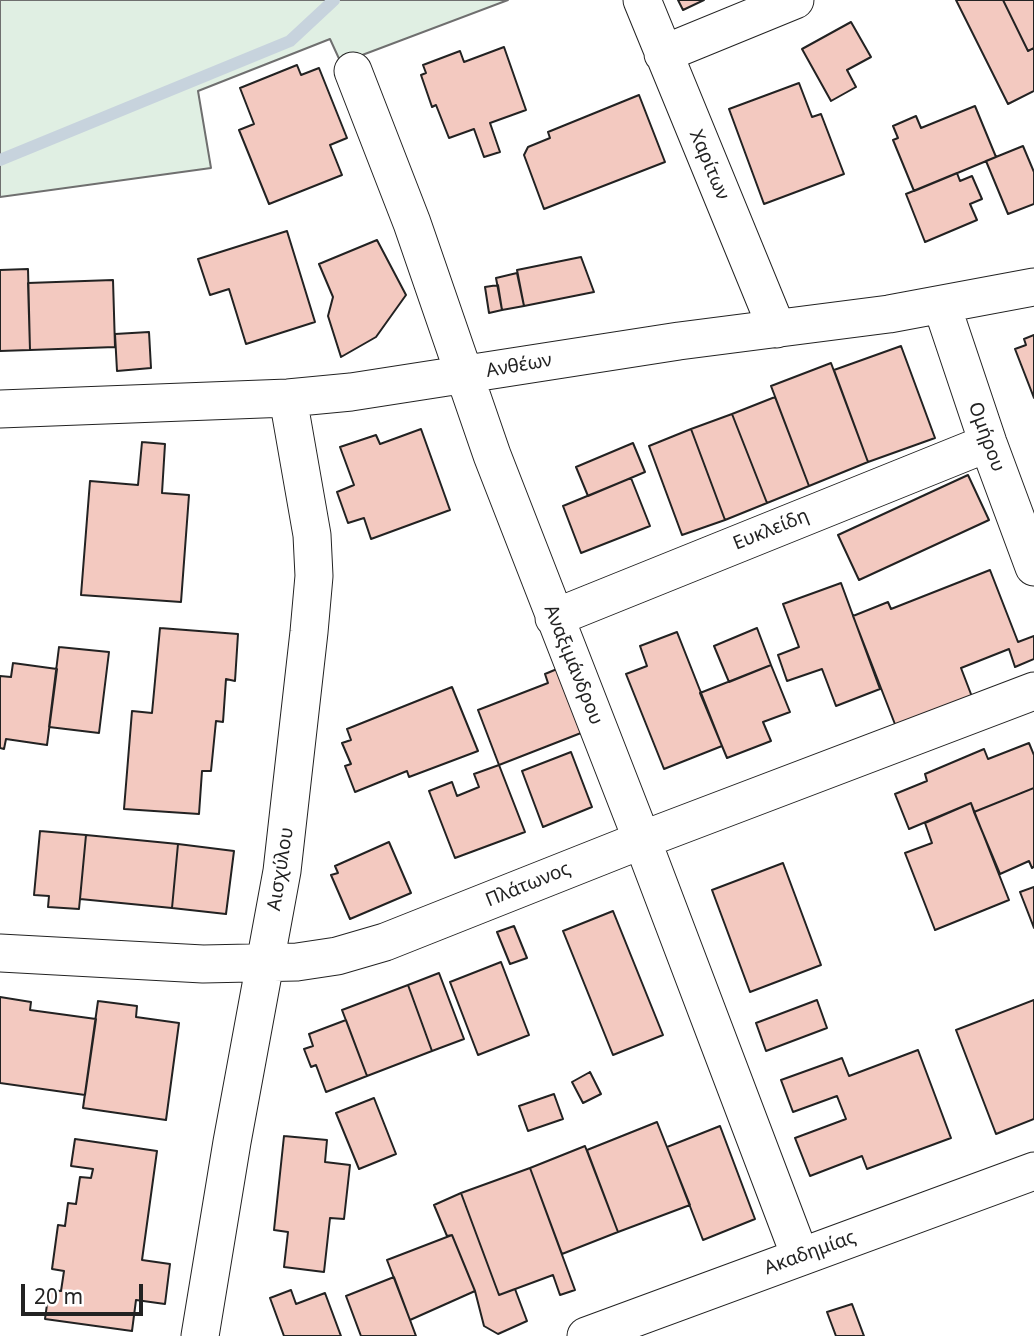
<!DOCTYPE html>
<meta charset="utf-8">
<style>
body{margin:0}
#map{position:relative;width:1034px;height:1336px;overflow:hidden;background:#fff;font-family:"Noto Sans",sans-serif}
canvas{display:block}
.scale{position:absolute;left:21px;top:1284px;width:122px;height:32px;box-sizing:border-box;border:4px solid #222;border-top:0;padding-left:9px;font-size:21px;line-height:24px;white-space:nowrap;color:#222;-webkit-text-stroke:5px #fff;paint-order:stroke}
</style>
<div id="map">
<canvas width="1034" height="1336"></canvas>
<div class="scale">20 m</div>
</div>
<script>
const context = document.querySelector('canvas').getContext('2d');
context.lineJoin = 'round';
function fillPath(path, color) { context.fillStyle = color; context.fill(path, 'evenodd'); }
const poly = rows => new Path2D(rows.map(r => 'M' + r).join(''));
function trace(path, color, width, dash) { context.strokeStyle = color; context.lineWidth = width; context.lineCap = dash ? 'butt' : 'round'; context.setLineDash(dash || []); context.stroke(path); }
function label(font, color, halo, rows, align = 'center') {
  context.font = font + ' "Noto Sans",sans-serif'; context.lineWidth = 5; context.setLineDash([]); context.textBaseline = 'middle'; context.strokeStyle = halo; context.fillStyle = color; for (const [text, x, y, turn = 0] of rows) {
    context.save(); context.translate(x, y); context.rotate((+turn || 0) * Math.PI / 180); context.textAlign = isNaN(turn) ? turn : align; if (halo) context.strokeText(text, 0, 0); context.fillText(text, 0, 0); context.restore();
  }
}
const green = poly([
 [0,0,508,0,341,63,330,39,198,91,211,168,0,197,0,0]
]);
const stream = poly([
 [0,160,290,41,334,0]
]);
const building = poly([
 [678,0,704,0,683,10,678,0],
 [956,0,1003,0,1028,51,1034,48,1034,91,1008,104,956,0],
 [1003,0,1034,0,1034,48,1028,51,1003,0],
 [851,22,871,57,847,70,856,87,831,101,802,49,851,22],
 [504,47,526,110,490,123,500,152,484,157,474,129,449,138,436,105,432,107,421,75,426,73,423,65,460,51,464,62,504,47],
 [297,65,301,75,319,68,347,138,330,145,342,175,269,204,239,130,254,124,240,88,297,65],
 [799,83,812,117,821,114,844,174,764,204,729,109,799,83],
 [639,95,665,162,544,209,524,155,528,147,550,138,548,132,639,95],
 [975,106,996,157,914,191,893,140,898,138,893,126,916,116,921,128,975,106],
 [1023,146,1034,172,1034,204,1008,214,986,161,1023,146],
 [957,173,960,181,972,176,982,199,970,204,977,220,925,242,906,194,957,173],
 [287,231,315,322,246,344,229,289,210,295,198,259,287,231],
 [377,240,406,295,376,337,341,357,328,316,333,297,319,264,377,240],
 [581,257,594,292,524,306,517,270,581,257],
 [28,269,30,350,0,351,0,270,28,269],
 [517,273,524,306,502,310,496,278,517,273],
 [113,280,115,347,30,350,28,283,113,280],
 [498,285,502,310,489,313,485,287,498,285],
 [149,332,151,368,117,371,115,334,149,332],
 [1034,335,1034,398,1015,349,1026,345,1024,339,1034,335],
 [901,346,935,438,868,462,834,370,901,346],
 [831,363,868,462,809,486,771,386,831,363],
 [775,397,809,486,767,503,732,414,775,397],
 [732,414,767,503,725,520,691,429,732,414],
 [421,429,450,510,371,539,364,518,348,523,337,492,354,485,340,447,376,435,380,444,421,429],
 [691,429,725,520,682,535,649,446,691,429],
 [142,442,165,444,162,493,189,495,181,602,81,595,90,481,138,485,142,442],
 [633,443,645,472,588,496,576,467,633,443],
 [968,475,989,520,859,580,838,535,968,475],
 [631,478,650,526,581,553,563,506,631,478],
 [990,570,1018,642,1034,636,1034,659,1015,667,1009,649,961,668,974,702,898,732,853,616,888,602,891,609,990,570],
 [841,583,880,689,836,706,822,669,787,681,778,655,799,647,783,604,841,583],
 [160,628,238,634,235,681,226,679,223,722,216,721,211,771,202,771,199,814,124,809,132,711,152,713,160,628],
 [757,628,771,665,729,682,714,646,757,628],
 [677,632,722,746,664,769,626,674,647,666,640,646,677,632],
 [59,647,109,652,99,733,49,727,59,647],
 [13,663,57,669,47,745,6,739,4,749,0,748,0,676,11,677,13,663],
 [771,665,790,712,763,722,771,741,727,758,700,693,771,665],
 [557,669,581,733,499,765,478,710,548,683,545,674,557,669],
 [452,687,478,751,409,777,407,771,355,792,345,766,351,764,342,743,351,740,347,729,452,687],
 [1029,743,1034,755,1034,788,974,812,971,803,909,829,895,794,927,781,925,774,984,749,988,759,1029,743],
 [571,752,592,807,543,827,522,771,571,752],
 [499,765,525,832,455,858,429,791,452,782,457,796,479,787,474,774,499,765],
 [1034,788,1034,867,1032,868,1029,861,1000,874,974,812,1034,788],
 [971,803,1009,900,935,930,905,853,932,843,925,823,971,803],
 [40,831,86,835,79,909,48,907,49,896,34,895,40,831],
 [86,835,178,844,172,908,80,899,86,835],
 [389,842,411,893,350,919,331,875,338,873,335,866,389,842],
 [178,844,234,851,226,914,172,908,178,844],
 [783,863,821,965,750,992,712,890,783,863],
 [1034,887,1034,928,1020,892,1034,887],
 [613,911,663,1035,613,1055,563,931,613,911],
 [514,926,527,958,510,964,497,932,514,926],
 [501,962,529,1035,478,1055,450,982,501,962],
 [439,973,464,1039,432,1051,408,985,439,973],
 [408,985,432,1051,367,1076,342,1010,408,985],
 [0,997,31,1002,30,1010,96,1019,85,1095,0,1083,0,997],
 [817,1000,827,1028,766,1051,756,1023,817,1000],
 [1034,1000,1034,1119,996,1134,956,1030,1034,1000],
 [98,1001,137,1006,136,1017,179,1023,166,1120,83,1108,98,1001],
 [346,1020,367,1076,326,1092,316,1065,311,1067,304,1049,313,1046,309,1034,346,1020],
 [918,1050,951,1138,867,1169,862,1156,810,1176,795,1138,846,1119,837,1096,793,1112,781,1080,842,1058,849,1076,918,1050],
 [590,1072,601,1094,583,1103,572,1082,590,1072],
 [554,1094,563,1119,528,1131,519,1106,554,1094],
 [374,1098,396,1154,359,1169,336,1113,374,1098],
 [657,1122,690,1205,618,1232,587,1150,657,1122],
 [720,1126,755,1219,703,1240,667,1147,720,1126],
 [284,1136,327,1140,325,1162,350,1165,344,1219,330,1218,324,1272,284,1267,288,1232,274,1230,284,1136],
 [75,1139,157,1151,142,1260,170,1264,165,1304,136,1300,132,1331,45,1319,49,1290,61,1291,64,1271,52,1269,58,1225,65,1226,68,1203,76,1204,80,1177,91,1178,93,1169,71,1166,75,1139],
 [585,1146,618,1232,562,1254,530,1168,585,1146],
 [530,1168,575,1290,560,1295,553,1275,499,1295,461,1193,530,1168],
 [461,1193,499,1295,515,1289,527,1321,498,1334,484,1326,475,1291,452,1235,447,1236,434,1205,461,1193],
 [452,1235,475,1291,410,1320,387,1260,452,1235],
 [394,1277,416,1336,361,1336,346,1296,394,1277],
 [291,1290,296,1304,325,1293,341,1336,284,1336,270,1298,291,1290],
 [852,1304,864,1336,836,1336,827,1312,852,1304]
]);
const minor = poly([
 [642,0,777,329],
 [663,54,795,0],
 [353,71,412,223,492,455,642,840,800,1256],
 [942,306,988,443,1034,567],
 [0,409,288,398,351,392,679,341,889,314,1034,287],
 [554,618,988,443],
 [0,953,203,964,297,962,337,956,385,942,642,840,1034,691],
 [200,1336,232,1142,282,871,309,632,314,576,312,535,288,398],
 [586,1336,1034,1171]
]);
const streetNames = [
 ["Χαρίτων",709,165,67],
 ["Ανθέων",519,366,-10],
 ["Ομήρου",986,437,70],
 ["Ευκλείδη",771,530,-22],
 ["Αναξιμάνδρου",573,665,68],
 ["Αισχύλου",281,869,-81],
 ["Πλάτωνος",528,885,-22],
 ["Ακαδημίας",810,1253,-20]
];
fillPath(green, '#e0efe3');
trace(green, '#6f6f6f', 2);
trace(stream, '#c7d3dd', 12);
fillPath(building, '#f3c9c0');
trace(building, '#222', 2);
trace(minor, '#222', 39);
trace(minor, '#fff', 37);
label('19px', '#222', '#fff', streetNames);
</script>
